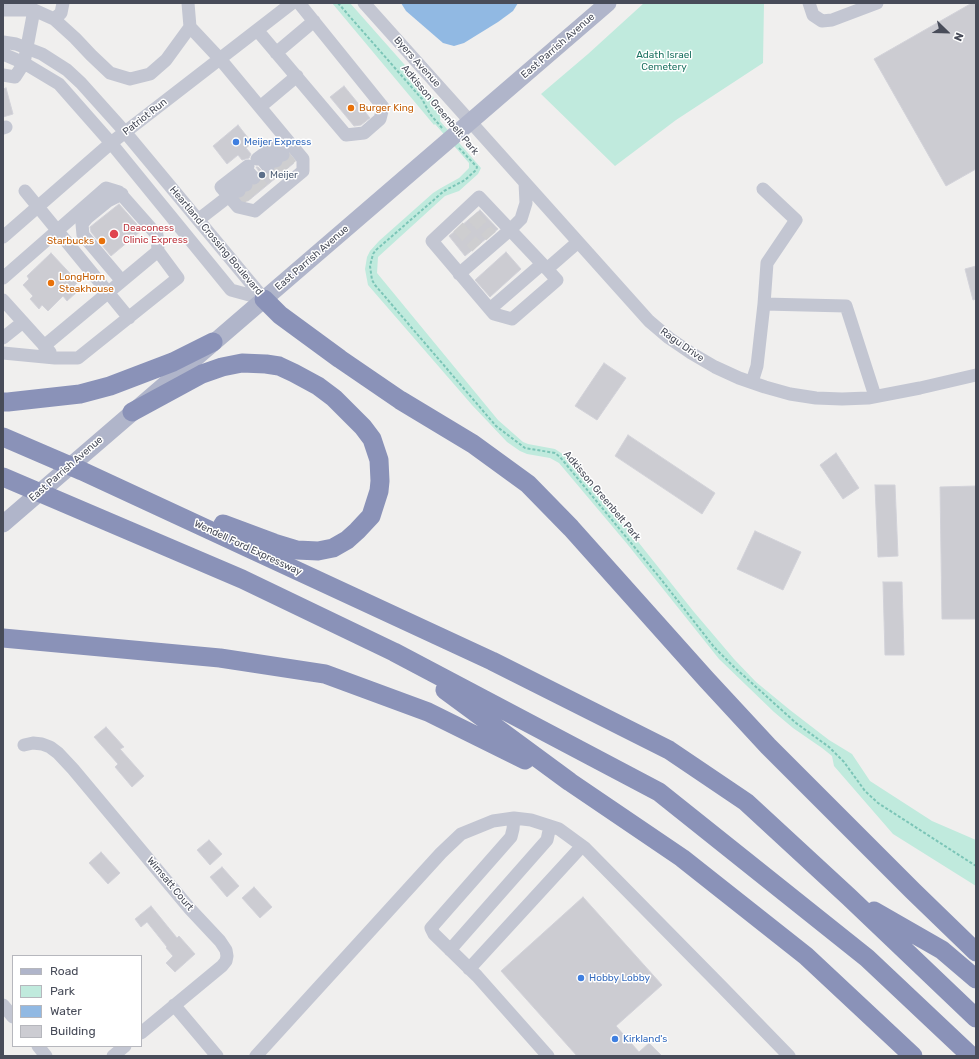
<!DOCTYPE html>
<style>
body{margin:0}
#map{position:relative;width:979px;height:1059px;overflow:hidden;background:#f0efee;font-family:Rubik,sans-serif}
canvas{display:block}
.frame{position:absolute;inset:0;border:4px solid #484c59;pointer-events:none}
.legend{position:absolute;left:12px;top:955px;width:130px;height:92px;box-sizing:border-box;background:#fff;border:1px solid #b6b7bd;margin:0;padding:5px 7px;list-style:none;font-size:12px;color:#484c59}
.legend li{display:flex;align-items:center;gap:8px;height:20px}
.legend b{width:20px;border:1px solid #b6b7bd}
.north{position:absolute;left:927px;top:12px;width:40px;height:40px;-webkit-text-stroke:3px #fff;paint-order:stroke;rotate:113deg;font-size:11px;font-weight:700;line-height:16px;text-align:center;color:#484c59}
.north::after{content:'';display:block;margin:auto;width:14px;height:18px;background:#484c59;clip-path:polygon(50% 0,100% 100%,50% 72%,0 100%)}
</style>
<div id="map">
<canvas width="979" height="1059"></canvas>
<div class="frame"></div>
<ul class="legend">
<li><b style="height:5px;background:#b0b5ca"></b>Road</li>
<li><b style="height:11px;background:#c0eadd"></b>Park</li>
<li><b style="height:11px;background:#91b9e3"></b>Water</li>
<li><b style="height:11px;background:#ccccd2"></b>Building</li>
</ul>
<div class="north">N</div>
</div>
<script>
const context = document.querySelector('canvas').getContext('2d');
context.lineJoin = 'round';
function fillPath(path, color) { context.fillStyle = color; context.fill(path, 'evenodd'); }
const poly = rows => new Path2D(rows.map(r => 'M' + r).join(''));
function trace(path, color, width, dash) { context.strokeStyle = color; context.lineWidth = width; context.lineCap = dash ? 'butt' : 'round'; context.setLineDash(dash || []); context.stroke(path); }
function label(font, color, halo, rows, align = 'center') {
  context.font = font + ' Rubik,sans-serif'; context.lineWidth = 3; context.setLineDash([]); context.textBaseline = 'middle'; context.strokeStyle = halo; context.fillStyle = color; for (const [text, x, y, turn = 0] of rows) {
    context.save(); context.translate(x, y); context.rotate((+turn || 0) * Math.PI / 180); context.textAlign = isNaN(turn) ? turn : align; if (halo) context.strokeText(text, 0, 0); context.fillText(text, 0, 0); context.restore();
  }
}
const green = poly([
 [332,3,350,3,434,98,441,109,440,121,481,168,478,174,459,191,445,196,378,257,377,273,498,420,523,442,528,444,555,449,567,457,596,489,694,612,734,659,756,682,790,710,829,740,852,754,870,781,932,821,976,840,976,886,893,834,834,766,832,756,822,748,793,728,774,712,719,659,628,545,559,463,550,458,527,454,520,451,507,442,472,405,368,285,365,269,367,257,370,251,379,241,433,193,441,188,459,178,469,168,469,163,435,124,434,125],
 [644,3,764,3,763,63,676,120,615,166,541,94,588,54]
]);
const water = poly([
 [401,3,518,3,513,11,498,22,464,43,454,46,443,43,406,11]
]);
const building = poly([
 [972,3,976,3,976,169,946,186,874,59,972,3],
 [344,86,370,118,361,125,354,126,330,97,344,86],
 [6,88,13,114,3,117,3,89,6,88],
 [238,125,252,143,246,148,251,154,249,158,242,160,238,155,227,164,213,146,238,125],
 [290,158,294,163,248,201,241,199,244,197,247,193,252,191,254,186,259,184,261,181,262,176,256,167,258,167,265,174,270,175,273,173,276,169,281,167,284,163,288,161,290,158],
 [119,204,142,230,111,256,91,232,90,227,119,204],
 [480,210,498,229,465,256,449,236,480,210],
 [506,252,521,269,490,297,475,280,506,252],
 [51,253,78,282,73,287,77,292,67,301,63,296,48,311,42,305,39,309,30,299,33,296,23,285,29,279,27,276,51,253],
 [976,266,976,299,973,300,965,269,976,266],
 [604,363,626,378,597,420,575,406,604,363],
 [628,435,715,493,702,514,615,456,628,435],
 [836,453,859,488,843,499,820,465,836,453],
 [875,485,895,485,898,556,878,557,875,485],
 [976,486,976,619,942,619,940,487,976,486],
 [755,531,801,552,783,590,737,569,755,531],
 [883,582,902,582,904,655,885,655,883,582],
 [106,727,124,747,120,749,144,776,132,787,115,767,118,764,94,737,106,727],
 [209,840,222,854,210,865,197,850,209,840],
 [101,852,120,873,108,884,89,863,101,852],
 [222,867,239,886,227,897,210,877,222,867],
 [254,887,272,907,260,918,242,898,254,887],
 [583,897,662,985,616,1026,639,1052,649,1043,662,1056,577,1056,501,971,583,897],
 [151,906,177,938,179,936,195,954,175,972,166,963,173,956,166,948,167,947,147,922,141,927,135,919,151,906]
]);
const minorTunnel = poly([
 [283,155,291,165],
 [276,161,284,171],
 [268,167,276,178],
 [254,178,263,189],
 [246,185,254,195],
 [239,191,247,202],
 [473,216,491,236],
 [458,227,477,247]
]);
const path = poly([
 [338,3,422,99,430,114,442,128],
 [459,148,477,167,476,170,465,180,444,191,376,250,373,254,370,266,372,280,375,285,496,426,525,448,555,453,560,457,660,578,714,647,734,667,796,723,829,747,844,762,865,791,878,803,976,866]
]);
const minor = poly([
 [188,3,190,27,220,59,303,159,303,171,255,211,238,207,221,187,248,166],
 [364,3,649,321,669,338,691,353,715,367,739,378,765,387,790,394,816,398,842,399,868,398,920,388,976,375],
 [809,3,813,15,822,21,832,20,877,3],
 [3,10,34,10,54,19,75,38,91,55,110,73,130,79,150,74,166,60,190,27],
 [54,19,61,13,63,3],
 [257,30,346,135,364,133,380,119,383,107,299,3],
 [3,42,16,44,42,54,67,70,81,83,125,132,264,299],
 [276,53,314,21],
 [3,54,24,63,59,84,111,143,231,290,264,299],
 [3,75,15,77,24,63,34,10],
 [260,107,297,76],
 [3,128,6,127],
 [275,145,283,155],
 [268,151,276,161],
 [260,157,268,167],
 [257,159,285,138],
 [245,168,254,178],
 [237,175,246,185],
 [230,180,239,191],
 [763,189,796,220,767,263,764,304],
 [25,191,129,318],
 [198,220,229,196],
 [3,237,111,143,292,3],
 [547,269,479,197,432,241,494,314,512,319,557,280,547,269,578,242],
 [459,274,511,229,521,219,526,203,525,183],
 [3,278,106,188,119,192,157,235,158,251,178,278,78,358,55,358,3,353],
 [121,280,83,235,82,224,87,218,108,201,122,194],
 [3,300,50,352],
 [490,309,542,264],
 [3,338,23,322],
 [44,346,158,251],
 [752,382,757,366,764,304,846,306,875,396],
 [24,745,33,743,42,744,50,747,58,753,73,769,190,909,220,941,226,950,227,956,226,961,222,966,141,1033],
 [514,818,513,829,511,837,431,928,434,934,477,976,548,1056],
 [450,950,547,840,550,826],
 [469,969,582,846],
 [3,1005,13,1017],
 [174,1005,217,1056],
 [38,1046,46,1056],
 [113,1056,125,1046],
 [256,1056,441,853,461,834,493,821,514,818,531,820,559,829,585,848,721,986,789,1056]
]);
const major = poly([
 [3,524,608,3]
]);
const highway = poly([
 [264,299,280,315,340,359,400,400,473,444,528,484,571,528,706,679,768,746,913,891,976,952],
 [3,402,8,402,80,394,110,386,173,362,213,342],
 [132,412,202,374,222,367,242,363,266,364,279,366,294,373,318,386,334,398,363,427,372,439,379,460,380,481,379,491,371,516,357,531,347,540,333,548,318,551,297,550,274,543,223,524],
 [3,437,82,471,492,661,669,750,746,802,849,897,976,1018],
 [3,477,242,579,394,652,659,792,867,958,971,1056],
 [3,638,220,658,325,674,428,712,525,760],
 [445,690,570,782,682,858,806,956,913,1056],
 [874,911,942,950,976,979]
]);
const markers = [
 [351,108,4,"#e8710a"],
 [236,142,4,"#3f7fe0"],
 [262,175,4,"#5c6f8a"],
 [114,234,5,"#e0444e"],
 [102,241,4,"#e8710a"],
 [51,283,4,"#e8710a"],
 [581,978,4,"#3f7fe0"],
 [615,1039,4,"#3f7fe0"]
];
const streetNames = [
 ["East Parrish Avenue",558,46,-41],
 ["Byers Avenue",417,62,48],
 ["Adkisson Greenbelt Park",440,110,50],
 ["Patriot Run",145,117,-38],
 ["Heartland Crossing Boulevard",216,241,50],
 ["East Parrish Avenue",312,258,-41],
 ["Ragu Drive",682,345,35],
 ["East Parrish Avenue",66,469,-41],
 ["Adkisson Greenbelt Park",602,496,50],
 ["Wendell Ford Expressway",248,548,25],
 ["Wimsatt Court",170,884,50]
];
const parkNames = [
 ["Adath Israel",664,55],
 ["Cemetery",664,67]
];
const foodNames = [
 ["Burger King",359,108],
 ["Starbucks",94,241,"right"],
 ["LongHorn",59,277],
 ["Steakhouse",59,289]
];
const shopNames = [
 ["Meijer Express",244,142],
 ["Hobby Lobby",589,978],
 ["Kirkland's",623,1039]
];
const serviceNames = [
 ["Meijer",270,175]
];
const healthNames = [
 ["Deaconess",123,228],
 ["Clinic Express",123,240]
];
fillPath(green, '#c0eadd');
fillPath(water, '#91b9e3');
fillPath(building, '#ccccd2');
trace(building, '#d2d2d9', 1);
trace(minorTunnel, '#ceced0', 13, [13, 6]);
trace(path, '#7bc5b7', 2, [3, 2]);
trace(minor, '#c3c6d2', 13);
trace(major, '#b0b5ca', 17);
trace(highway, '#8a92b8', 19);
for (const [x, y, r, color] of markers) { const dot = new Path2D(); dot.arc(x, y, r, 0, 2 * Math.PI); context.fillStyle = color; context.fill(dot); trace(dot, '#fff', 1.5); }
label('10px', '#484c59', '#fff', streetNames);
label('10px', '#1f7463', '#fff', parkNames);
label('10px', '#c56008', '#fff', foodNames, 'left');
label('10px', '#366cbe', '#fff', shopNames, 'left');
label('10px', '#4e5e75', '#fff', serviceNames, 'left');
label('10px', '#be3a42', '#fff', healthNames, 'left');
</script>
